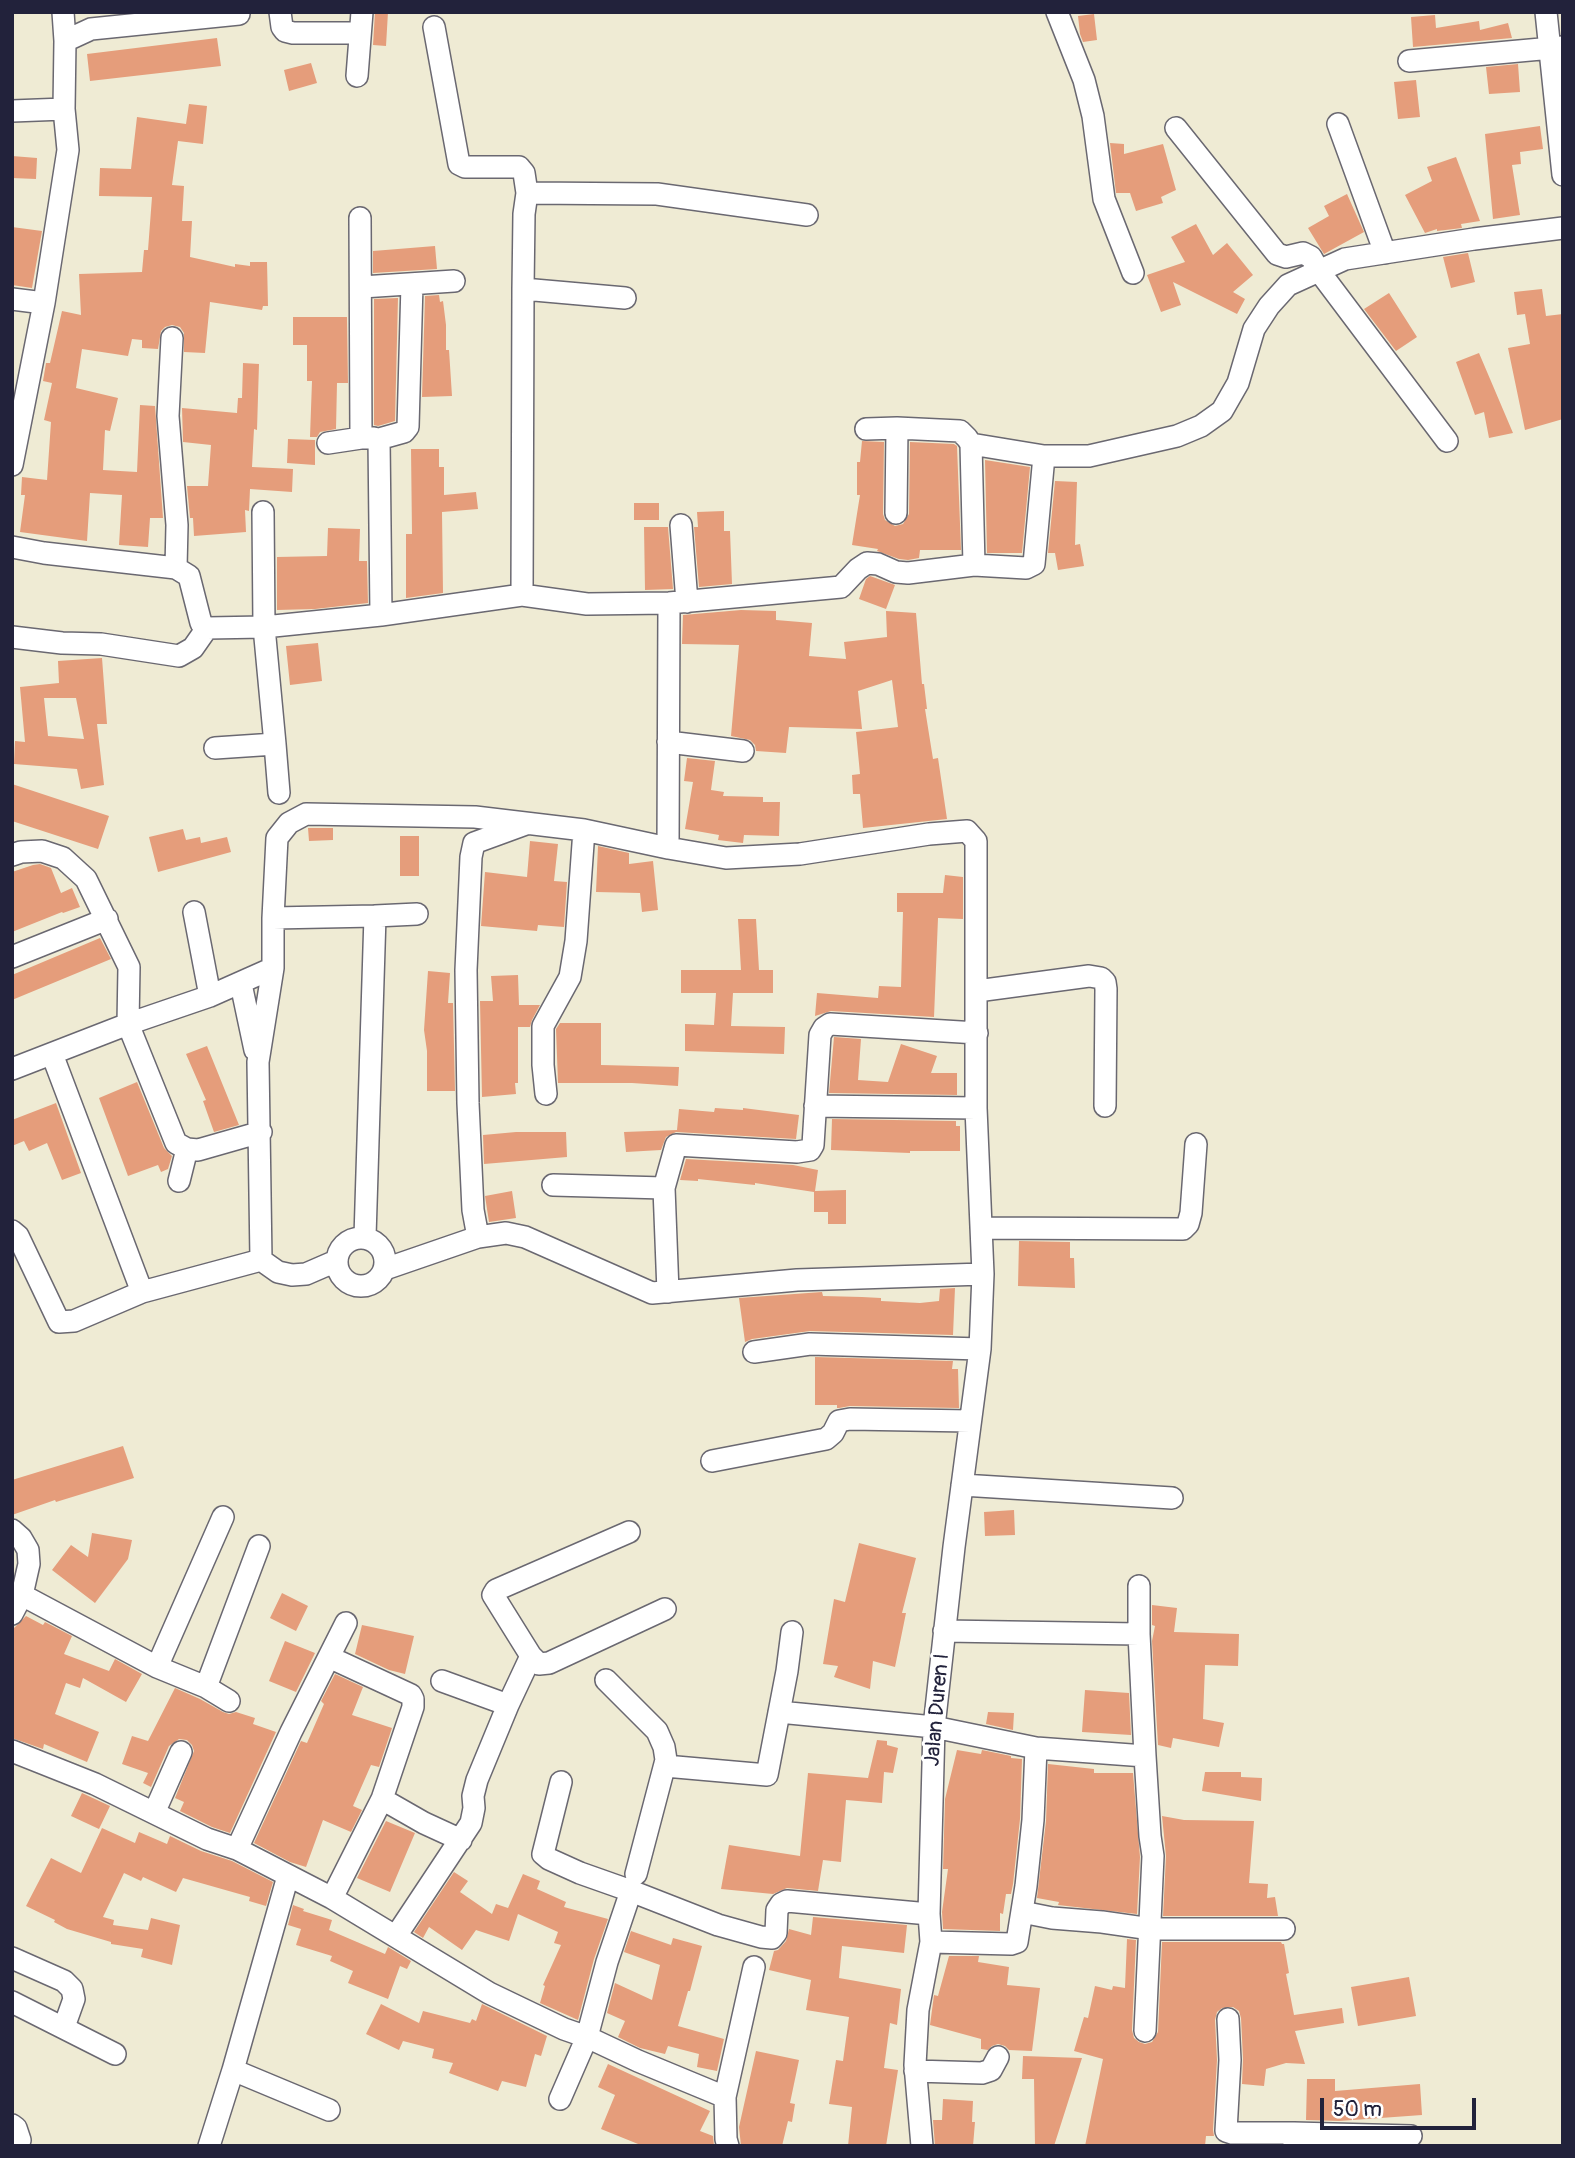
<!DOCTYPE html>
<style>
body{margin:0}
#map{position:relative;width:1575px;height:2158px;overflow:hidden;background:#efebd4;font-family:Pangolin,sans-serif}
canvas{display:block}
.frame{position:absolute;inset:0;border:14px solid #22223b;pointer-events:none}
.scale{position:absolute;left:1320px;top:2098px;width:156px;height:32px;box-sizing:border-box;border:4px solid #22223b;border-top:0;padding-left:9px;font-size:21px;line-height:24px;white-space:nowrap;color:#22223b;-webkit-text-stroke:5px #fff;paint-order:stroke}
</style>
<div id="map">
<canvas width="1575" height="2158"></canvas>
<div class="frame"></div>
<div class="scale">50 m</div>
</div>
<script>
const context = document.querySelector('canvas').getContext('2d');
context.lineJoin = 'round';
function fillPath(path, color) { context.fillStyle = color; context.fill(path, 'evenodd'); }
const poly = rows => new Path2D(rows.map(r => 'M' + r).join(''));
function trace(path, color, width, dash) { context.strokeStyle = color; context.lineWidth = width; context.lineCap = dash ? 'butt' : 'round'; context.setLineDash(dash || []); context.stroke(path); }
function label(font, color, halo, rows, align = 'center') {
  context.font = font + ' Pangolin,sans-serif'; context.lineWidth = 6; context.setLineDash([]); context.textBaseline = 'middle'; context.strokeStyle = halo; context.fillStyle = color; for (const [text, x, y, turn = 0] of rows) {
    context.save(); context.translate(x, y); context.rotate((+turn || 0) * Math.PI / 180); context.textAlign = isNaN(turn) ? turn : align; if (halo) context.strokeText(text, 0, 0); context.fillText(text, 0, 0); context.restore();
  }
}
const building = poly([
 [375,12,388,12,386,46,373,45],
 [1094,14,1097,40,1083,42,1080,34,1078,16],
 [1435,15,1436,28,1479,21,1480,30,1508,23,1512,38,1413,47,1411,17],
 [217,38,221,66,90,81,87,54],
 [311,63,317,83,289,91,284,70],
 [1518,64,1520,92,1489,94,1486,67],
 [1416,80,1420,117,1398,119,1394,82],
 [189,104,207,106,203,144,178,141,172,185,184,186,182,221,192,221,190,257,235,267,235,264,250,266,250,262,267,262,268,306,263,306,262,310,210,302,205,353,184,352,184,333,180,327,172,325,165,327,161,331,158,349,142,348,142,340,132,339,128,356,82,349,76,388,118,398,110,431,105,430,103,470,137,472,140,405,155,406,163,518,150,518,148,547,119,545,122,495,90,493,87,541,20,532,25,495,21,495,22,477,47,480,51,422,44,420,52,383,43,381,46,363,50,363,62,311,81,315,79,274,142,272,144,250,148,250,152,197,99,196,100,168,131,169,137,117,186,124],
 [1540,126,1543,149,1520,152,1521,164,1512,165,1520,215,1493,219,1485,134],
 [1110,143,1124,144,1124,154,1163,144,1176,190,1161,197,1163,203,1136,211,1130,193,1116,193],
 [12,156,37,158,36,179,12,178],
 [1456,157,1480,221,1461,224,1462,228,1437,231,1437,229,1425,233,1405,195,1432,181,1427,167],
 [1347,194,1364,232,1324,254,1308,228,1329,216,1324,206],
 [1196,224,1213,255,1227,243,1253,275,1233,292,1245,299,1237,314,1173,282,1181,305,1161,312,1147,275,1185,262,1171,237],
 [12,227,42,231,32,288,12,285],
 [435,246,437,269,373,273,373,251],
 [1468,253,1475,282,1451,288,1443,257],
 [1542,289,1546,316,1563,314,1563,419,1525,430,1508,348,1530,344,1525,314,1517,315,1514,292],
 [1389,293,1417,337,1396,351,1364,309],
 [439,295,440,302,443,301,446,325,446,350,449,350,452,396,422,397,425,296],
 [398,298,395,421,378,426,374,425,374,299],
 [293,317,347,317,348,383,337,383,336,429,320,432,317,437,310,437,312,381,307,381,307,345,293,345],
 [1479,353,1513,433,1489,438,1484,412,1475,415,1456,362],
 [243,363,259,364,257,430,254,429,252,467,293,469,292,492,250,489,249,511,245,510,246,532,194,536,193,518,190,518,187,486,208,486,211,445,183,442,182,408,237,413,238,398,242,398],
 [288,439,315,440,315,465,287,463],
 [862,441,884,442,883,514,885,520,895,526,903,524,909,514,910,442,954,444,957,446,961,550,920,550,919,558,908,560,899,559,877,551,878,549,852,545,860,495,857,495,857,462,860,462],
 [411,449,439,449,439,467,444,467,444,495,476,492,478,509,442,512,443,593,406,598,406,534,412,534],
 [985,460,1030,467,1022,553,987,553],
 [1055,481,1077,482,1075,545,1080,544,1084,566,1058,570,1055,553,1048,553],
 [634,503,659,503,659,520,634,520],
 [724,511,724,531,730,531,732,584,699,587,694,527,698,527,697,512],
 [644,527,668,527,673,589,645,590],
 [328,528,360,529,359,561,367,561,368,603,315,609,277,610,277,557,327,556],
 [870,576,895,585,886,609,859,599,866,579],
 [741,610,776,611,776,620,812,623,809,656,846,659,844,642,887,637,886,611,916,613,922,684,924,684,927,709,925,709,933,759,938,758,947,819,863,828,860,794,853,794,852,775,860,774,856,732,898,727,892,680,858,691,862,729,789,727,786,753,756,751,755,745,750,740,731,736,739,645,682,644,683,615],
 [318,643,322,681,290,685,286,646],
 [102,658,107,724,97,724,104,785,81,789,77,769,14,764,15,741,25,742,20,687,59,683,58,661],
 [44,698,76,698,84,739,48,736],
 [687,758,715,761,711,790,724,792,723,796,763,797,763,802,780,802,779,836,744,835,743,843,718,840,719,835,685,829,693,782,684,781],
 [12,784,109,816,98,849,12,821],
 [308,828,333,828,333,840,309,841],
 [183,829,186,840,200,837,201,843,227,837,231,852,158,872,149,837],
 [400,836,419,836,419,876,400,876],
 [530,841,558,844,554,881,567,882,564,927,538,925,537,931,481,926,485,872,527,877],
 [598,846,629,853,629,864,653,861,658,910,642,912,640,893,596,892],
 [40,864,51,868,61,893,72,888,80,907,63,913,62,912,12,932,12,872,33,865],
 [945,875,963,877,963,919,938,918,934,1017,831,1011,815,1016,817,993,878,998,879,986,901,987,903,912,897,912,897,893,943,893],
 [738,919,756,919,759,970,773,970,773,993,733,993,731,1026,785,1027,784,1054,685,1051,685,1024,714,1025,716,993,681,993,681,970,741,970],
 [100,938,111,959,12,1000,12,975],
 [428,971,450,973,448,1003,453,1003,455,1091,427,1091,427,1051,424,1030],
 [518,975,519,1005,540,1005,532,1020,530,1027,518,1027,518,1083,515,1083,516,1094,482,1097,480,1001,493,1001,491,976],
 [560,1023,601,1023,601,1065,679,1067,678,1086,632,1083,558,1083,556,1029],
 [834,1037,861,1039,858,1080,888,1082,901,1044,937,1056,931,1073,957,1073,957,1095,829,1093],
 [207,1046,239,1125,214,1132,203,1101,206,1100,186,1054],
 [137,1082,164,1148,172,1156,168,1169,161,1172,158,1165,128,1176,99,1098],
 [56,1103,81,1173,62,1180,47,1143,29,1151,24,1141,12,1146,12,1120],
 [715,1108,743,1110,743,1108,799,1115,796,1139,676,1132,666,1137,661,1150,626,1152,624,1132,677,1130,679,1109,714,1112],
 [832,1119,956,1121,956,1126,960,1126,960,1151,910,1151,910,1153,831,1150],
 [516,1132,566,1132,567,1157,484,1164,483,1135],
 [686,1159,793,1165,818,1170,815,1191,846,1190,846,1224,828,1224,828,1212,814,1212,814,1192,755,1183,755,1185,698,1179,698,1181,680,1180],
 [512,1191,516,1218,489,1222,485,1196],
 [1019,1241,1070,1242,1070,1258,1074,1258,1075,1288,1018,1286],
 [955,1288,953,1335,810,1331,752,1339,745,1342,739,1298,822,1292,823,1296,862,1297,881,1298,881,1301,920,1303,939,1301,940,1289],
 [815,1357,953,1361,952,1369,958,1369,959,1408,850,1406,839,1408,837,1408,837,1405,815,1405],
 [123,1446,134,1478,56,1502,55,1500,12,1515,12,1480],
 [1014,1510,1015,1535,985,1536,984,1512],
 [92,1533,132,1540,128,1559,95,1603,52,1570,71,1545,88,1557],
 [859,1543,916,1558,902,1613,906,1613,895,1667,873,1661,870,1689,834,1677,838,1666,823,1664,834,1599,845,1602],
 [282,1593,308,1606,296,1631,270,1618],
 [1152,1605,1177,1608,1174,1632,1239,1634,1238,1666,1205,1665,1203,1719,1224,1723,1219,1747,1173,1738,1171,1748,1158,1745,1152,1641,1155,1626,1152,1625],
 [26,1616,43,1625,45,1622,72,1636,64,1654,109,1671,115,1659,142,1674,126,1702,83,1678,80,1688,66,1683,55,1714,99,1732,87,1762,44,1744,43,1749,12,1738,12,1630],
 [362,1625,414,1636,405,1674,389,1670,355,1654],
 [285,1641,315,1653,296,1692,269,1681],
 [335,1674,363,1687,352,1715,392,1728,379,1767,371,1765,353,1806,362,1810,351,1832,323,1820,306,1867,290,1862,254,1843,301,1741,307,1743,324,1704,321,1701],
 [175,1688,200,1699,223,1712,229,1714,236,1712,255,1718,253,1724,276,1732,230,1833,212,1827,180,1811,184,1802,175,1798,194,1751,192,1745,187,1740,179,1739,169,1746,151,1787,143,1783,148,1773,122,1764,132,1736,148,1741],
 [1085,1690,1129,1693,1131,1735,1082,1732],
 [988,1712,1014,1713,1013,1730,986,1724],
 [877,1740,887,1741,887,1745,898,1748,893,1773,884,1772,882,1803,846,1800,841,1862,823,1860,818,1891,787,1888,773,1894,721,1889,729,1845,800,1856,808,1773,868,1778],
 [957,1750,981,1754,982,1750,1011,1756,1011,1758,1022,1759,1020,1819,1013,1884,1011,1894,1006,1894,1003,1914,1000,1913,1000,1931,943,1929,942,1912,948,1869,943,1869,945,1799],
 [1048,1764,1094,1769,1094,1773,1133,1773,1140,1857,1137,1914,1058,1905,1059,1902,1037,1898,1046,1821],
 [1205,1772,1241,1772,1241,1777,1262,1778,1261,1801,1202,1791],
 [82,1793,110,1806,99,1829,71,1816],
 [1162,1816,1184,1820,1254,1821,1249,1883,1268,1884,1267,1898,1275,1897,1278,1916,1163,1916,1166,1856],
 [386,1821,415,1833,390,1892,357,1878],
 [102,1828,135,1843,139,1832,167,1844,170,1836,201,1851,232,1861,273,1882,266,1906,249,1901,250,1897,183,1878,176,1892,143,1877,141,1881,124,1873,103,1917,114,1920,113,1925,148,1930,151,1918,180,1925,172,1965,141,1957,143,1949,111,1944,111,1942,67,1929,54,1922,55,1920,26,1906,51,1858,81,1873],
 [454,1872,468,1881,460,1892,492,1914,496,1904,508,1908,523,1874,540,1881,537,1889,566,1902,564,1907,608,1919,594,1959,578,2020,540,2003,545,1986,543,1985,561,1945,554,1943,558,1932,518,1914,509,1941,476,1930,462,1950,429,1927,423,1938,414,1932],
 [293,1905,304,1909,303,1911,332,1920,329,1930,385,1954,388,1947,411,1961,407,1969,400,1966,388,1999,348,1983,353,1971,330,1961,332,1956,296,1945,301,1929,288,1925],
 [813,1917,907,1925,904,1953,842,1946,839,1978,901,1989,897,2025,890,2023,884,2068,898,2070,886,2146,848,2146,852,2107,829,2104,836,2060,843,2061,849,2017,806,2010,811,1980,769,1970,774,1951,778,1950,786,1941,789,1929,811,1935],
 [631,1931,671,1945,673,1938,702,1946,690,1991,688,1991,678,2026,724,2039,717,2071,697,2067,699,2054,668,2046,665,2054,640,2048,618,2037,625,2021,607,2013,615,1983,652,2000,660,1965,624,1952],
 [1127,1939,1136,1940,1132,2030,1134,2038,1139,2042,1145,2044,1152,2042,1158,2032,1162,1942,1281,1942,1282,1944,1284,1944,1289,1973,1286,1974,1294,2015,1342,2008,1344,2023,1295,2031,1305,2064,1286,2063,1266,2069,1264,2086,1242,2084,1243,2059,1241,2018,1239,2011,1233,2007,1222,2008,1217,2012,1215,2020,1217,2060,1213,2130,1214,2136,1206,2136,1205,2146,1085,2146,1103,2059,1074,2051,1084,2017,1088,2018,1095,1986,1112,1990,1113,1986,1125,1988],
 [949,1956,979,1956,978,1962,1009,1967,1007,1985,1040,1988,1032,2051,1009,2050,1005,2046,998,2044,992,2046,988,2050,981,2049,981,2039,930,2025,934,1995,938,1996],
 [1409,1977,1416,2016,1358,2026,1351,1987],
 [381,2004,419,2023,423,2011,470,2023,472,2019,476,2021,482,2004,547,2036,541,2056,535,2054,526,2087,502,2081,498,2091,449,2073,453,2063,432,2058,434,2049,403,2041,399,2050,366,2034],
 [756,2051,799,2060,790,2103,795,2104,792,2122,788,2121,782,2146,741,2146,739,2127],
 [1023,2056,1082,2058,1054,2146,1035,2146,1034,2079,1022,2079],
 [608,2064,710,2111,700,2131,713,2136,714,2146,643,2146,601,2129,615,2095,598,2087],
 [1307,2079,1335,2079,1335,2091,1420,2084,1422,2115,1339,2121,1306,2120],
 [943,2099,973,2101,972,2122,975,2122,973,2146,935,2146,933,2120,942,2120]
]);
const minor = poly([
 [280,12,282,27,285,31,293,33,360,33],
 [1057,12,1084,80,1093,116,1104,199,1133,273],
 [1546,12,1563,175],
 [434,27,459,164,465,167,519,167,524,173,527,193],
 [65,41,91,29,239,14],
 [1409,61,1563,47],
 [357,76,362,12],
 [12,111,64,109],
 [1338,124,1385,253],
 [1176,128,1277,254,1286,257,1303,253,1311,257,1319,271,1447,441],
 [360,218,361,438],
 [362,287,454,281],
 [523,289,625,298],
 [12,299,44,303],
 [172,338,168,416,177,525,176,568],
 [866,429,897,428,960,431,967,438,971,444,974,565],
 [328,443,361,438,374,438],
 [971,444,1044,456],
 [12,465,44,303,68,150,64,109,65,41,63,12],
 [896,513,897,428],
 [681,525,687,602],
 [12,547,44,553,176,568,189,576,201,623,207,628,264,627,381,615,522,595,587,604,669,603,841,587,858,569,867,563,878,564,896,572,908,573,974,565,1026,568,1034,564,1044,456,1089,456,1177,436,1201,426,1222,411,1238,383,1254,329,1269,306,1288,285,1345,259,1474,239,1563,228],
 [522,595,523,289,524,214,527,193,657,194,807,215],
 [381,615,379,439,404,432,408,427,412,284],
 [12,637,62,643,101,644,179,656,193,648,207,628],
 [668,742,743,751],
 [275,744,279,793],
 [215,748,275,744,264,627,263,512],
 [12,855,21,852,42,851,63,858,86,879,129,967,128,1024,176,1143,187,1149,198,1150,261,1132],
 [194,912,210,996],
 [375,916,417,914],
 [273,918,375,916,365,1237],
 [12,957,107,919],
 [241,984,255,1050],
 [977,991,1089,976,1101,978,1105,982,1106,989,1105,1106],
 [52,1054,142,1292],
 [12,1069,128,1024,210,996,273,968],
 [546,1094,543,1065,543,1026,570,977,576,941,584,830],
 [815,1106,976,1108],
 [179,1181,187,1149],
 [553,1185,664,1188],
 [981,1228,1183,1229,1188,1224,1191,1213,1196,1144],
 [12,1231,18,1236,59,1322,74,1321,142,1292,261,1260],
 [478,1237,473,1210,468,1103,466,970,471,857,474,843,526,824],
 '337 1262a24 24 0 1 1 48 0a24 24 0 1 1-48 0Z',
 [336,1261,306,1274,292,1275,278,1272,261,1260,258,1062,273,968,273,918,277,838,289,823,306,814,475,817,584,830,668,848],
 [385,1269,478,1237,506,1233,525,1237,652,1293,797,1280,983,1274,976,1108,976,841,967,831,929,834,800,854,726,858,668,848,669,603],
 [668,1292,664,1188,676,1145,797,1152,810,1150,813,1145,820,1035,824,1028,830,1024,977,1033],
 [754,1352,810,1344,980,1349],
 [712,1461,826,1439,833,1433,839,1421,850,1419,970,1421],
 [962,1485,1172,1498],
 [12,1530,21,1538,28,1550,29,1564,22,1595,12,1614],
 [629,1532,496,1590,493,1595,531,1656,539,1664,549,1663,665,1609],
 [22,1595,157,1667,206,1687,229,1701],
 [944,1631,1139,1634],
 [329,1657,411,1695,413,1699,413,1707,382,1799,424,1823,461,1840],
 [157,1667,223,1517],
 [606,1680,657,1731,664,1747,666,1760,636,1874],
 [442,1681,508,1705],
 [206,1687,259,1546],
 [779,1712,934,1727,1036,1748,1145,1756,1139,1634,1139,1586],
 [12,1751,95,1784,207,1839,237,1849,332,1898,489,1993,564,2029,587,2037,638,2061,725,2097,726,2139,728,2146],
 [1145,1756,1150,1836,1153,1856,1145,2031],
 [665,1766,767,1775,787,1671,792,1632],
 [154,1813,181,1752],
 [237,1849,291,1732,346,1623],
 [288,1876,233,2070,329,2110],
 [631,1891,718,1925,761,1937,772,1938,776,1933,777,1910,781,1904,787,1901,929,1914],
 [332,1898,382,1799],
 [1022,1912,1052,1918,1102,1922,1151,1929,1284,1929],
 [396,1936,471,1823,474,1808,473,1796,477,1780,508,1705,531,1656],
 [931,1942,1011,1944,1017,1942,1026,1886,1033,1820,1036,1748],
 [12,1958,64,1981,72,1989,74,1999,64,2027],
 [12,2002,115,2054],
 [1228,2019,1230,2060,1226,2131,1232,2133,1294,2133],
 [915,2071,982,2073,991,2070,998,2057],
 [725,2097,754,1967],
 [560,2099,587,2037,607,1962,631,1891,580,1873,549,1859,543,1854,561,1782],
 [12,2125,16,2128,20,2140,18,2146],
 [209,2146,233,2070],
 [922,2146,915,2065,918,2010,931,1942,929,1914,934,1727,954,1547,980,1349,983,1274],
 [1294,2146,1294,2133,1411,2136]
]);
const streetNames = [
 ["Jalan Duren I",938,1710,-85]
];
fillPath(building, '#e59d7b');
trace(minor, '#6a6871', 24);
trace(minor, '#fff', 21);
label('21px', '#22223b', '#fff', streetNames);
</script>
